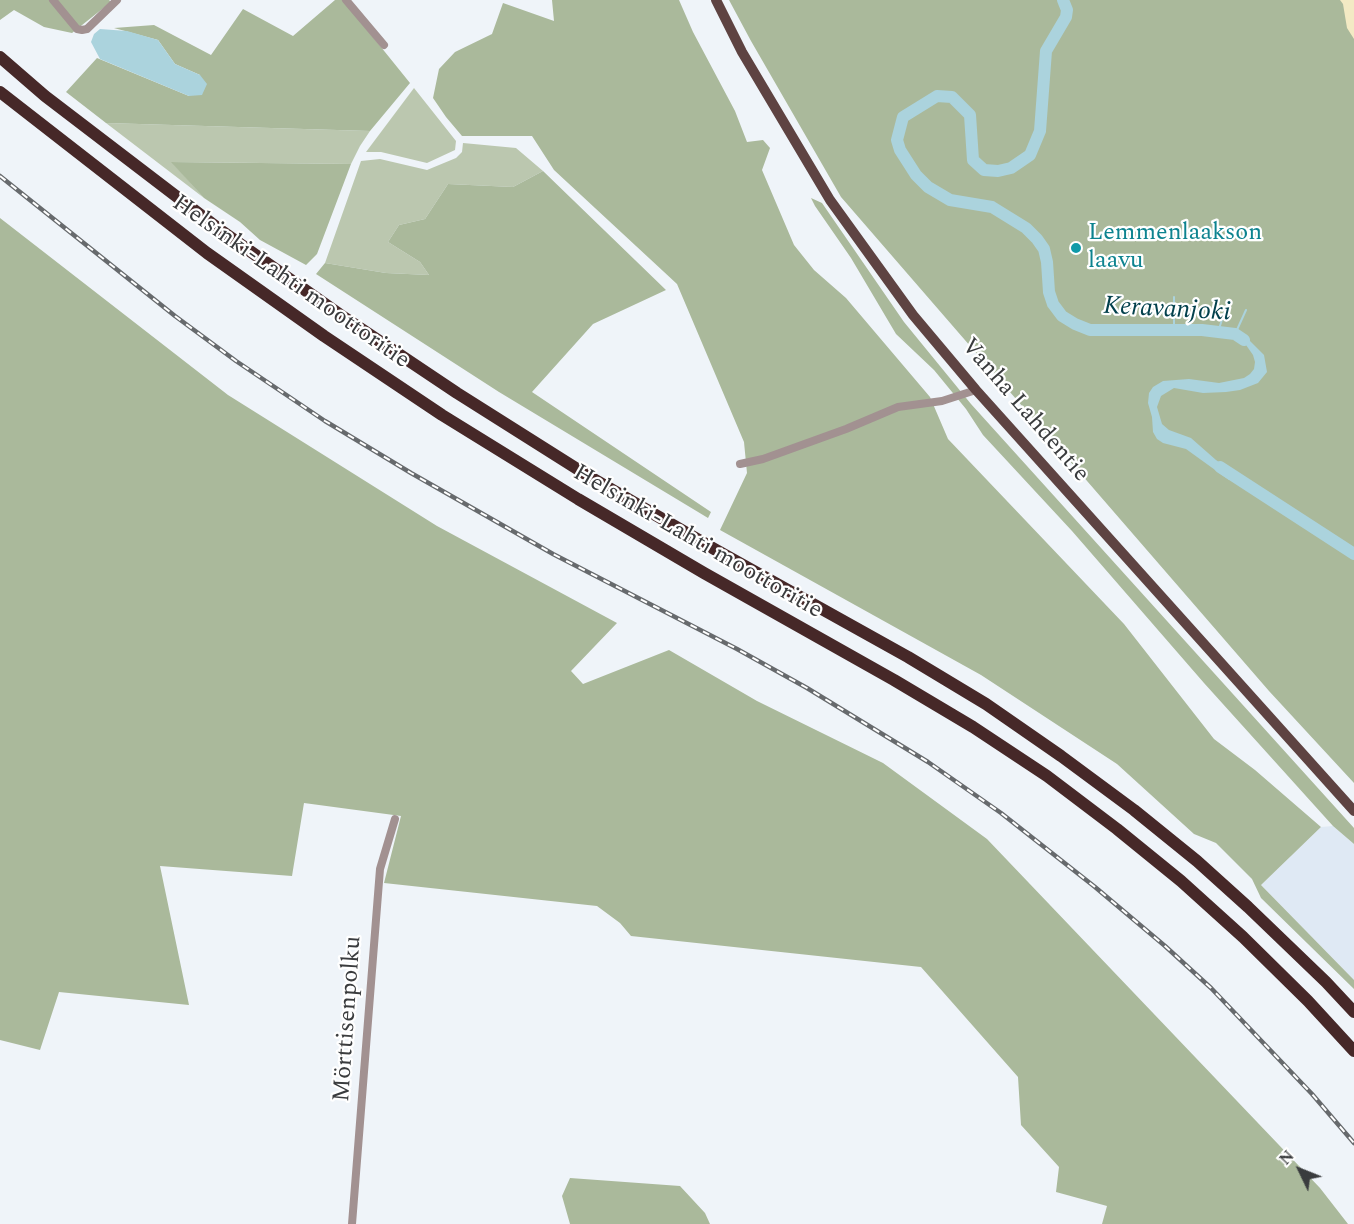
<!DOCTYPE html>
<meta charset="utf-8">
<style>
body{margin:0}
#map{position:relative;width:1354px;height:1224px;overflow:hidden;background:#eff4f9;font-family:Spectral,serif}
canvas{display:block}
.north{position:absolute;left:1270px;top:1140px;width:60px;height:60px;-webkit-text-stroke:4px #fff;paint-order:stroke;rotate:313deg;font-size:16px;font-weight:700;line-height:24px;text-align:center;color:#3a3c3e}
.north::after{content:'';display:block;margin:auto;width:21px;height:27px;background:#3a3c3e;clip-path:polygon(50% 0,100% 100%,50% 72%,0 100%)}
</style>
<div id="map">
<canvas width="1354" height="1224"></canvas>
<div class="north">N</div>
</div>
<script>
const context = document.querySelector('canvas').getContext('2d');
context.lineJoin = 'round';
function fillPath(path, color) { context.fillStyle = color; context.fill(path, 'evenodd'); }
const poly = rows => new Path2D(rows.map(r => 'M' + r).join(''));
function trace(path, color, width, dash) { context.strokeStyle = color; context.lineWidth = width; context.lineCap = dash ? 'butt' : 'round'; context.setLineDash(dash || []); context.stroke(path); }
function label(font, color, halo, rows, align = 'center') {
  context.font = font + ' Spectral,serif'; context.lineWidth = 4.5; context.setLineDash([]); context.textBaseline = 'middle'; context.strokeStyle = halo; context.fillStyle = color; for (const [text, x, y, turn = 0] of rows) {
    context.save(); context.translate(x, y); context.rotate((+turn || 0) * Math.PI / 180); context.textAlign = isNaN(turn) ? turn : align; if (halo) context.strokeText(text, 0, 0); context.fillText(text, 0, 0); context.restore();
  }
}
const built = poly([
 [1333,826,1354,844,1354,980,1261,885,1321,827]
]);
const green = poly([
 [414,88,456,141,455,150,427,163,381,152,366,152],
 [106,123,370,131,360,146,351,164,172,162,204,198],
 [463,143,516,148,543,171,513,187,448,184,425,219,399,225,388,242,420,262,429,275,386,273,325,263,361,161,380,159,427,170,456,158,462,152]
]);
const forest = poly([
 [0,0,109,0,111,2,72,33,44,27,14,10,0,20],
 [335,0,343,0,410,83,370,131,106,123,66,92,97,58,189,96,200,75,175,64,158,40,114,28,154,25,211,55,243,9,293,36],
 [552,0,679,0,693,32,735,111,747,142,763,140,770,148,762,170,794,245,814,270,846,298,930,397,948,439,1124,624,1214,739,1255,770,1321,827,1261,885,1354,980,1354,989,1261,898,1252,879,1216,843,1194,834,1117,764,981,675,720,530,747,473,744,442,677,284,554,170,532,136,462,136,446,117,433,98,439,69,455,52,492,34,503,3,554,21],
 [729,0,1354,0,1354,783,1269,691,841,197,751,41],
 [171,162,351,164,317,254,306,265,260,240,240,222,204,198],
 [543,171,666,290,593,324,532,392,711,512,708,518,499,392,316,274,325,263,386,273,429,275,420,262,388,242,399,225,425,219,448,184,513,187],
 [811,198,822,203,904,322,971,404,1354,828,1354,844,1333,826,1204,683,1072,531,983,435,966,409,934,370,896,334,851,258,815,206],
 [0,218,228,395,437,526,617,623,571,671,583,684,669,650,757,701,883,763,987,839,1320,1188,1348,1224,1102,1224,1107,1206,1056,1192,1059,1167,1021,1125,1018,1077,921,967,631,936,620,923,597,906,384,883,401,816,304,803,292,876,160,866,189,1005,59,992,40,1050,0,1040],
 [570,1178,680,1186,705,1213,710,1224,570,1224,562,1196]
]);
const sand = poly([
 [1340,0,1354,0,1354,39,1347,28,1343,4]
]);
const water = poly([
 [100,29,127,31,158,40,175,64,200,75,207,84,202,95,189,96,100,59,91,42,94,34],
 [1230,328,1242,333,1264,355,1267,372,1258,383,1240,390,1226,392,1203,393,1174,388,1161,396,1157,407,1162,424,1169,430,1191,438,1216,460,1234,472,1229,480,1186,449,1163,443,1157,439,1153,432,1152,417,1148,403,1149,393,1153,387,1163,381,1189,379,1219,383,1244,378,1250,374,1254,369,1255,362,1253,355,1246,345,1237,339,1229,337]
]);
const stream = poly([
 [1174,297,1174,331],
 [1218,332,1228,301],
 [1236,332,1246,310]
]);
const river = poly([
 [1063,0,1067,10,1066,17,1046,51,1040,131,1030,155,1011,168,998,171,984,170,973,160,970,115,952,97,937,96,903,117,897,140,900,150,916,175,928,187,950,200,992,207,1026,228,1037,239,1044,249,1047,262,1049,292,1053,304,1062,316,1075,324,1090,330,1202,330,1235,334,1244,340],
 [1220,467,1354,554]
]);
const minor = poly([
 [53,0,77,29,82,30,87,29,117,0],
 [346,0,384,45],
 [740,464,763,459,846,429,898,407,942,401,976,390],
 [352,1224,380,869,395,819]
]);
const major = poly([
 [716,0,742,52,830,200,913,315,976,390,1354,811]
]);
const highway = poly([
 [0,57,45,96,223,232,339,314,457,393,590,477,716,550,908,657,986,704,1061,756,1134,810,1197,861,1248,907,1326,982,1354,1012],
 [0,92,207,253,324,336,442,415,578,499,704,573,894,680,973,727,1047,776,1117,829,1181,881,1243,937,1308,1001,1354,1051]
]);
const rail = poly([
 [0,176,175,316,236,361,325,421,411,473,553,554,737,649,807,688,928,762,1001,813,1095,887,1165,946,1211,988,1312,1094,1354,1143]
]);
const markers = [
 [1076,248,6,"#0f9aa8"]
];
const cultureNames = [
 ["Lemmenlaakson",1088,234],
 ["laavu",1088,262]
];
const streetNames = [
 ["Helsinki-Lahti moottoritie",290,283,35],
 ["Vanha Lahdentie",1024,411,49],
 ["Helsinki-Lahti moottoritie",697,543,30],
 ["Mörttisenpolku",349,1019,-86]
];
const waterNames = [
 ["Keravanjoki",1167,311,3]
];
fillPath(built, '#dfe9f4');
fillPath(green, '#bbc7af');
fillPath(forest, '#aab99b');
fillPath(sand, '#f3eac4');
fillPath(water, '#abd3dd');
trace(stream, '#abd3dd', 2);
trace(river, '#abd3dd', 12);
trace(minor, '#a29191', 8);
trace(major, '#5e4342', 10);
trace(highway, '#462828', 12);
trace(rail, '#676a6d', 4.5);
trace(rail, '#fff', 2, [7]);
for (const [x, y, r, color] of markers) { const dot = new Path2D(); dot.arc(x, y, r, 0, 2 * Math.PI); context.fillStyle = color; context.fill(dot); trace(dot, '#fff', 2); }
label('24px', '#0d838f', '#fff', cultureNames, 'left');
label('24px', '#3a3c3e', '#fff', streetNames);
label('italic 26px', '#02404c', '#fff', waterNames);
</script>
